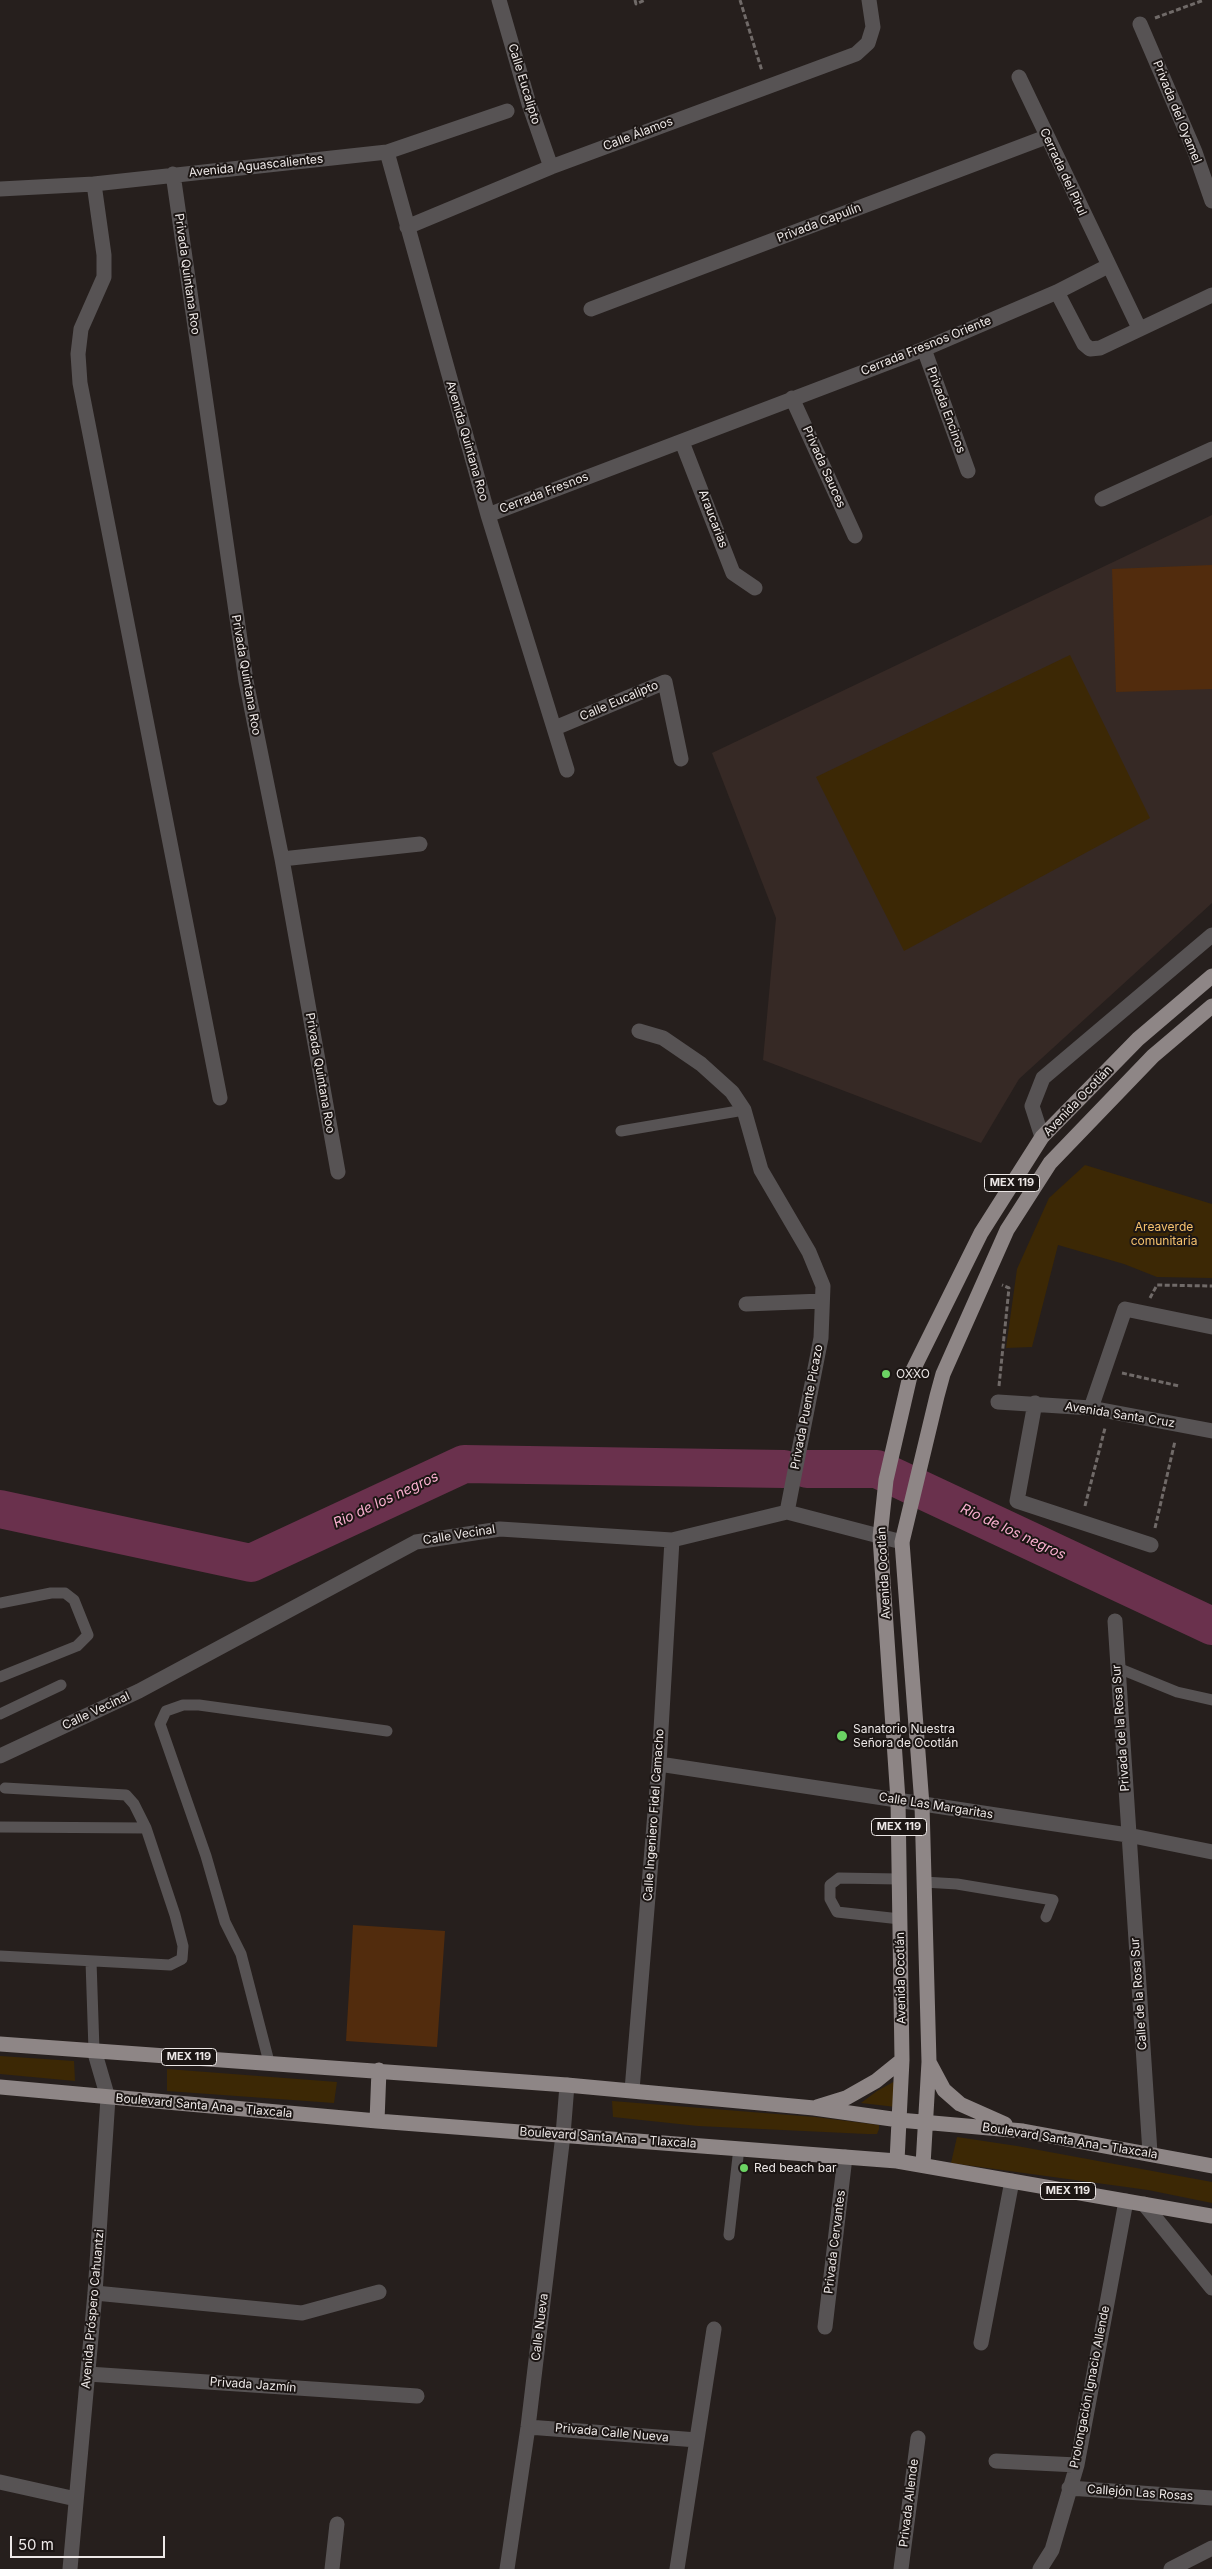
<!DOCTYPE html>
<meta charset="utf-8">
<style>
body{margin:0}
#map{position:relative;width:1212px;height:2569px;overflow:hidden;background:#261f1d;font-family:Inter,sans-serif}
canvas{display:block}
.scale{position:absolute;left:10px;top:2536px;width:155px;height:22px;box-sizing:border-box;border:2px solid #ede8e7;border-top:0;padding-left:6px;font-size:15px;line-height:18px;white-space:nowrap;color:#ede8e7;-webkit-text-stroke:4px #1c1614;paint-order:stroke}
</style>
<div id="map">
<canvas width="1212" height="2569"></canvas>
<div class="scale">50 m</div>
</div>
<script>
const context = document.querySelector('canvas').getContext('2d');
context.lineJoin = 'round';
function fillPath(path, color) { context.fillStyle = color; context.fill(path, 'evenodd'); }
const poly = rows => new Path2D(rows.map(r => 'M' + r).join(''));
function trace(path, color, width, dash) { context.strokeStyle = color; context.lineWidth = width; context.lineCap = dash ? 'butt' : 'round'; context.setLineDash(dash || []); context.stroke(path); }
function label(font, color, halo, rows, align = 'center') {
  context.font = font + ' Inter,sans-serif'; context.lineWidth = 4; context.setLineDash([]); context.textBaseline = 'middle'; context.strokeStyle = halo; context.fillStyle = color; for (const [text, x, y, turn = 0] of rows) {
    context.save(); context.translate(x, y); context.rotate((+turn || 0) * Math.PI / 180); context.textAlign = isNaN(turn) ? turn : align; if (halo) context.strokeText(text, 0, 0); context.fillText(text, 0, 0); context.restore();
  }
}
const built = poly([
 [1212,515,1212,903,1019,1079,981,1143,763,1060,776,918,712,753]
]);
const green = poly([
 [1070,655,1150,818,904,951,816,777],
 [1085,1165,1212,1204,1212,1278,1157,1277,1124,1264,1058,1245,1032,1347,1006,1348,1017,1269,1049,1198],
 [0,2056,74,2061,75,2081,0,2074],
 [167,2069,337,2082,334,2103,167,2091],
 [897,2080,896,2107,861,2103,877,2091],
 [612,2101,815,2117,879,2125,879,2129,877,2134,867,2134,698,2126,613,2117],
 [957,2137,1017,2146,1212,2182,1212,2203,1148,2190,951,2163]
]);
const river = poly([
 [807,1469,877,1469,1212,1626],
 [0,1509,251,1563,464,1464,784,1469]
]);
const building = poly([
 [1212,565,1212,689,1116,692,1112,569],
 [353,1925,445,1931,437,2047,346,2041]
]);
const path = poly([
 [635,0,636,4,645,0],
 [740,0,762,71],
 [1155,18,1204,0],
 [1150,1298,1157,1285,1212,1286],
 [1122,1373,1179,1386],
 [999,1386,1009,1288,1002,1285],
 [1085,1506,1105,1428],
 [1155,1528,1175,1441]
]);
const lane = poly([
 [621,1131,744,1110],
 [0,1603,51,1593,65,1593,74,1600,88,1635,77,1646,0,1677],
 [1118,1668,1177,1692,1212,1700],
 [0,1714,61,1685],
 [0,1827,146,1828],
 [899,1879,839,1878,830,1885,830,1899,837,1912,900,1919],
 [924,1882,957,1884,1053,1900,1046,1917],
 [0,1956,170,1965,182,1959,183,1946,175,1915,146,1828,134,1804,126,1795,5,1788],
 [91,1961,94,2050],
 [269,2062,241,1954,225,1922,206,1856,160,1724,166,1711,183,1705,199,1705,387,1731],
 [729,2235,739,2148]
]);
const street = poly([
 [499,0,529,104,551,167],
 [1140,24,1195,152,1212,201],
 [1019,77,1139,328],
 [387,152,488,515,567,770],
 [173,174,246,681,282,859,338,1172],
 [94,184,104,255,104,277,81,329,78,354,80,383,220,1098],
 [0,189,94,184,387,152,507,111],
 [407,227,551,167,856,54,868,43,873,27,869,0],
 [1057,292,1084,344,1090,349,1100,348,1212,295],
 [591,309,1046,137],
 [924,349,968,471],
 [792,398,855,536],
 [682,442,733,573,755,588],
 [1102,499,1212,449],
 [488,515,924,349,1057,292,1108,266],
 [555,728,665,682,681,759],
 [282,859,420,844],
 [639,1031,663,1038,701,1064,732,1092,744,1110,761,1170,809,1252,823,1286,821,1338,787,1512],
 [1042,1137,1032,1106,1043,1078,1212,935],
 [746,1304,822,1301],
 [998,1402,1091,1408,1212,1431],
 [1035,1403,1017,1501,1151,1545],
 [1091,1408,1125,1309,1212,1327],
 [1115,1621,1150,2153],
 [0,1756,139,1691,416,1542,500,1529,672,1540,787,1512,902,1542],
 [659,1764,1128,1835,1212,1852],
 [632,2090,659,1764,672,1540],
 [1144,2204,1212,2288],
 [95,2293,302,2313,379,2292],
 [825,2327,845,2157],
 [981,2343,1012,2181],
 [88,2374,417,2396],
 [528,2427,697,2440],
 [996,2461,1077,2465],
 [0,2482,76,2499],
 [1069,2488,1212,2498],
 [70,2569,95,2293,108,2098,94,2050],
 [332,2569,337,2524],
 [507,2569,528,2427,563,2135,567,2085],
 [677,2569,714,2329],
 [901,2569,918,2438],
 [1040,2569,1052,2550,1077,2465,1126,2201],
 [1171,2569,1212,2548]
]);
const primary = poly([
 [0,2044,567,2085,814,2108,899,2120,1023,2131,1212,2166],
 [929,2062,944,2090,960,2104,1005,2124],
 [0,2087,377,2121,897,2161,1212,2216],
 [817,2107,846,2098,876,2081,902,2060],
 [377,2121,379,2070],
 [897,2161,902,2060,898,1800,880,1537,886,1480,910,1376,981,1233,1042,1137,1138,1039,1212,976],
 [923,2165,929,2062,922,1805,902,1542,937,1396,943,1374,1007,1230,1050,1163,1153,1056,1212,1006]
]);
const markers = [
 [886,1374,5,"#6bd363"],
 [842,1736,6,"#6bd363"],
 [744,2168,5,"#6bd363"]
];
const shields = [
 [1012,1183,55],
 [899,1827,55],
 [189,2057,55],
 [1068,2191,55]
];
const shieldNames = [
 ["MEX 119",1012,1183],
 ["MEX 119",899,1827],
 ["MEX 119",189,2057],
 ["MEX 119",1068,2191]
];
const streetNames = [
 ["Calle Eucalipto",524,84,73],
 ["Privada del Oyamel",1177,112,68],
 ["Calle Álamos",638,134,-21],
 ["Avenida Aguascalientes",256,166,-6],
 ["Cerrada del Pirul",1063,172,65],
 ["Privada Capulín",819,223,-21],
 ["Privada Quintana Roo",187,274,82],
 ["Cerrada Fresnos Oriente",926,346,-22],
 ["Privada Encinos",946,410,70],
 ["Avenida Quintana Roo",467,441,74],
 ["Privada Sauces",824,467,66],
 ["Cerrada Fresnos",544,493,-21],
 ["Araucarias",713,519,69],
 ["Privada Quintana Roo",246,675,80],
 ["Calle Eucalipto",619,701,-23],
 ["Privada Quintana Roo",320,1073,80],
 ["Avenida Ocotlán",1078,1101,-46],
 ["Privada Puente Picazo",807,1407,-79],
 ["Avenida Santa Cruz",1120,1415,9],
 ["Calle Vecinal",459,1535,-9],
 ["Avenida Ocotlán",884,1573,-93],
 ["Calle Vecinal",96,1711,-25],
 ["Privada de la Rosa Sur",1121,1728,-94],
 ["Calle Las Margaritas",936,1806,9],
 ["Calle Ingeniero Fidel Camacho",654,1815,-86],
 ["Avenida Ocotlán",901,1978,-91],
 ["Calle de la Rosa Sur",1139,1994,-94],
 ["Boulevard Santa Ana - Tlaxcala",204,2106,5],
 ["Boulevard Santa Ana - Tlaxcala",608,2138,4],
 ["Boulevard Santa Ana - Tlaxcala",1070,2141,9],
 ["Privada Cervantes",835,2242,-83],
 ["Avenida Próspero Cahuantzi",93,2309,-85],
 ["Calle Nueva",540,2327,-83],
 ["Privada Jazmín",253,2385,4],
 ["Prolongación Ignacio Allende",1090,2387,-79],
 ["Privada Calle Nueva",612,2433,5],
 ["Callejón Las Rosas",1140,2493,4],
 ["Privada Allende",909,2503,-83]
];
const parkNames = [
 ["Areaverde",1164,1227],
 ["comunitaria",1164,1241]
];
const poiNames = [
 ["OXXO",896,1374],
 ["Sanatorio Nuestra",853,1729],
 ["Señora de Ocotlán",853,1743],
 ["Red beach bar",754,2168]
];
const waterNames = [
 ["Rio de los negros",386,1500,-25],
 ["Rio de los negros",1013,1532,25]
];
fillPath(built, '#362925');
fillPath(green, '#3c2805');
trace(river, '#6a314d', 38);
fillPath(building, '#522c0d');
trace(path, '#706a68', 3, [5, 2.5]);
trace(lane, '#575354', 11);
trace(street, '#575354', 15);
trace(primary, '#8e8686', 15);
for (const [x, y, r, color] of markers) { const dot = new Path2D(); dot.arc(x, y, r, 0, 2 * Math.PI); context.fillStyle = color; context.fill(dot); trace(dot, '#1c1614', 2); }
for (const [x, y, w] of shields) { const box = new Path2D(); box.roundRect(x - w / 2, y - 8.5, w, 17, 4); context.fillStyle = '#1c1614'; context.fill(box); trace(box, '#ede8e7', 1); }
label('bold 11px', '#ede8e7', null, shieldNames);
label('12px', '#ede8e7', '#1c1614', streetNames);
label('12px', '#f6c26e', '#1c1614', parkNames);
label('12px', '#ede8e7', '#1c1614', poiNames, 'left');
label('italic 14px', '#fab0d0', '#1c1614', waterNames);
</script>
